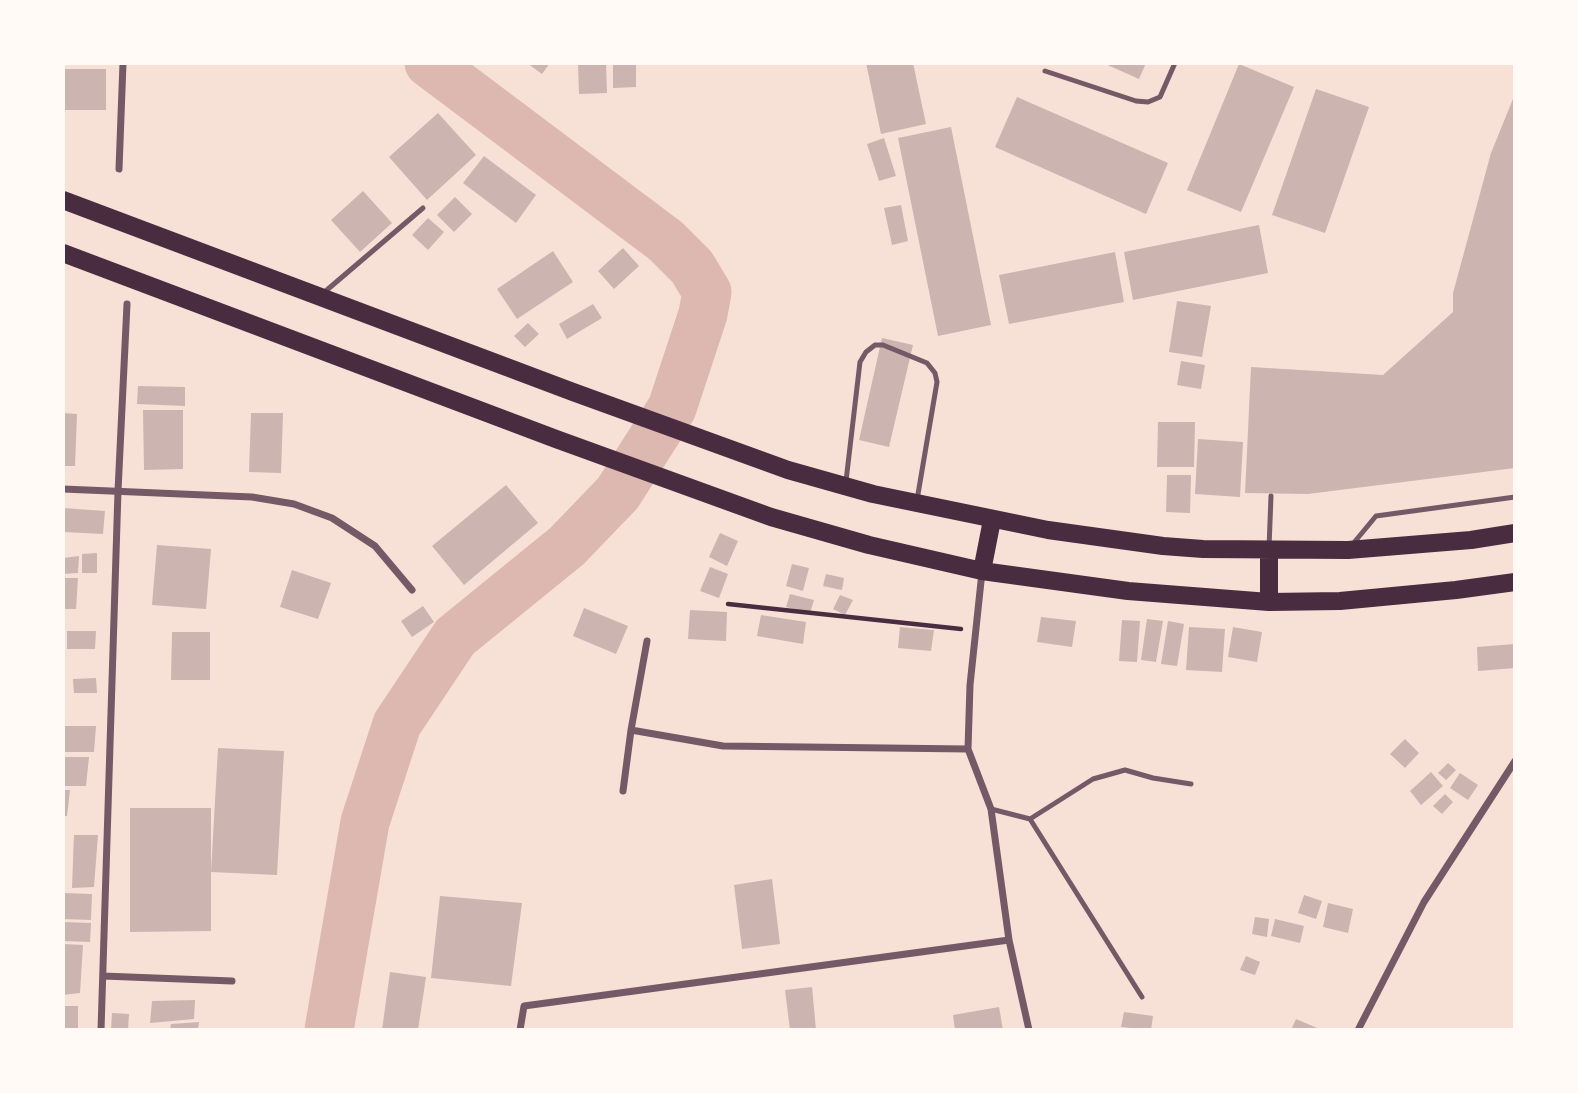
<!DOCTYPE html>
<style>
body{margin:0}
#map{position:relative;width:1578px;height:1093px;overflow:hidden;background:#f7e1d7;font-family:Figtree,sans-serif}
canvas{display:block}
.frame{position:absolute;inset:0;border:65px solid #fffaf5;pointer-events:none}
</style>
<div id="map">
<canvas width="1578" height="1093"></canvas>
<div class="frame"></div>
</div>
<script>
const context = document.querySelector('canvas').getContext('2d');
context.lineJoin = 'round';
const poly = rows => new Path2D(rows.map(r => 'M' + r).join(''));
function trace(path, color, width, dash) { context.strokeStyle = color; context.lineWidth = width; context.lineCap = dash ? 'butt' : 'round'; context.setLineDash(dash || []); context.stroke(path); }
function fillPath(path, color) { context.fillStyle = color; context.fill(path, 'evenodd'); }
const river = poly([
 [329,1030,365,822,397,724,455,637,567,546,618,493,672,408,703,314,707,292,692,267,666,241,429,63]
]);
const building = poly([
 [527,63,550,63,542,74],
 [578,63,606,63,607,93,579,94],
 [613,63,636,63,636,87,613,88],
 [866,63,913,63,926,124,881,134],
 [1103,63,1146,63,1139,79],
 [1239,64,1294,87,1241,212,1187,190],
 [63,69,106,69,106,110,63,110],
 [1316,89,1369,107,1325,233,1272,215],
 [1515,94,1515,468,1308,494,1245,493,1251,367,1383,375,1453,312,1453,293,1491,153],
 [1017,97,1168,163,1146,214,995,147],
 [438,113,476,155,427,200,389,157],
 [951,127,991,325,938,336,898,138],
 [884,138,896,176,879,181,867,144],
 [484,156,536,195,516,223,463,183],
 [363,191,392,223,360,252,331,220],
 [455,197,472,214,454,232,437,215],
 [901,205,908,241,892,245,884,208],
 [428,218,444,232,428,250,412,235],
 [1259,225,1268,273,1133,300,1124,252],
 [623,248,639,266,614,289,598,271],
 [553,251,573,282,517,319,497,289],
 [1115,252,1124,302,1009,324,999,275],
 [1177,301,1211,306,1202,357,1169,352],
 [593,304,602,318,567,339,559,324],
 [528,323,539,334,525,347,514,336],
 [882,338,913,345,889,447,859,440],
 [1181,361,1205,365,1201,389,1177,385],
 [138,386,185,387,185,406,137,404],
 [143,410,183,410,183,469,144,470],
 [63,413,77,414,75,466,63,466],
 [251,413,283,413,281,473,249,472],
 [1158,422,1195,422,1194,467,1157,467],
 [1198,439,1243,442,1240,497,1195,494],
 [1167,475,1191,475,1190,513,1166,512],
 [506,485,538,523,464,585,432,546],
 [63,508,105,511,103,534,63,532],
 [720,533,738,541,727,566,709,557],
 [157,545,211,549,206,609,152,605],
 [97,553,97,573,82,573,82,554],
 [79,556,78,573,63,574,63,558],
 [792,564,809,568,803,591,786,586],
 [710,567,728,574,719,598,700,591],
 [292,570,331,583,318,619,280,607],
 [826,574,844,578,842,590,823,586],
 [63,578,78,578,76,609,63,609],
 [790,594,814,600,810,613,786,607],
 [840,595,853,600,845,615,833,609],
 [423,606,434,622,412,637,401,621],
 [584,608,628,626,616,654,573,636],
 [690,610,727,612,726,641,688,639],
 [761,615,806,622,803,644,757,636],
 [1041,617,1076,621,1072,647,1037,642],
 [1147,619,1163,621,1156,662,1141,660],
 [1122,620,1140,621,1137,662,1119,661],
 [1168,621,1184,624,1177,666,1161,664],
 [900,627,934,630,931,651,898,648],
 [1189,627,1225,629,1222,672,1186,670],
 [1233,627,1262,632,1257,662,1228,657],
 [67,631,96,631,95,649,67,649],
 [172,632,210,632,210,680,171,680],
 [1515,644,1515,668,1478,671,1477,647],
 [96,678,97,693,74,693,73,679],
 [63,726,96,726,94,752,63,752],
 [1405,739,1419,753,1405,768,1390,754],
 [218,748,284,751,277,875,211,872],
 [63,757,89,757,86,786,63,786],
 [1448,763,1456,770,1446,780,1438,773],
 [1431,772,1443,786,1421,805,1410,791],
 [1460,773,1478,785,1468,800,1450,788],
 [63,790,70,790,67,816,63,816],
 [1445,794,1453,802,1442,814,1433,806],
 [130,808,211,808,211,931,130,932],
 [74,835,98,835,94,887,72,888],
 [772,879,780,944,742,949,734,885],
 [63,893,92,894,91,920,63,919],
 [1304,895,1322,901,1316,919,1298,913],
 [440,896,522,903,511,986,431,978],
 [1328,903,1353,909,1348,933,1323,927],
 [1255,917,1269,919,1267,937,1252,934],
 [1275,919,1304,926,1300,943,1271,936],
 [63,922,91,923,90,942,63,941],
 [63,944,83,945,80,993,63,995],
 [1246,956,1260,962,1255,975,1240,970],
 [390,972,426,977,418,1030,382,1030],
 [812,987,816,1030,790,1030,785,990],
 [195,1000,194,1019,150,1023,152,1001],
 [63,1006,78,1006,78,1030,63,1030],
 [999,1007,1003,1030,955,1030,953,1015],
 [1124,1012,1153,1016,1151,1030,1121,1027],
 [112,1013,129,1014,128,1030,111,1030],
 [1296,1019,1322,1030,1291,1030],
 [199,1022,198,1030,170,1030,171,1024]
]);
const path = poly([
 [728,604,961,629]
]);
const service = poly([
 [1045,71,1136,101,1148,102,1160,97,1175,63],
 [321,295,423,208],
 [846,481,860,362,866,352,875,345,883,345,927,363,935,373,937,382,917,500],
 [1352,545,1376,516,1515,497],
 [1269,548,1271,496],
 [991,809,1030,819,1142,997],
 [1030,819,1093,779,1125,770,1153,778,1191,784]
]);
const minor = poly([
 [119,169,123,63],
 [63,489,252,497,294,504,332,518,375,546,412,590],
 [982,572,970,685,968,749,991,809,1009,940,1029,1030],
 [631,730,723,746,968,749],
 [623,791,631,730,647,641],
 [103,976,232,981],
 [101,1030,118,491,127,304],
 [520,1030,524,1006,1009,940],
 [1358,1030,1424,902,1515,761]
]);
const primary = poly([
 [63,200,573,392,788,470,873,494,1048,530,1163,546,1203,549,1348,550,1471,540,1515,533],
 [63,253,556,439,771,517,869,545,982,571,1128,591,1269,602,1340,601,1456,590,1515,582],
 [982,571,992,520],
 [1269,602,1269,551]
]);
trace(river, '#dcb8b0', 49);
fillPath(building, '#ccb4b1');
trace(path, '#4a2c40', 4.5);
trace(service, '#755966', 5);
trace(minor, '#755966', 7);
trace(primary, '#4a2c40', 18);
</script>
